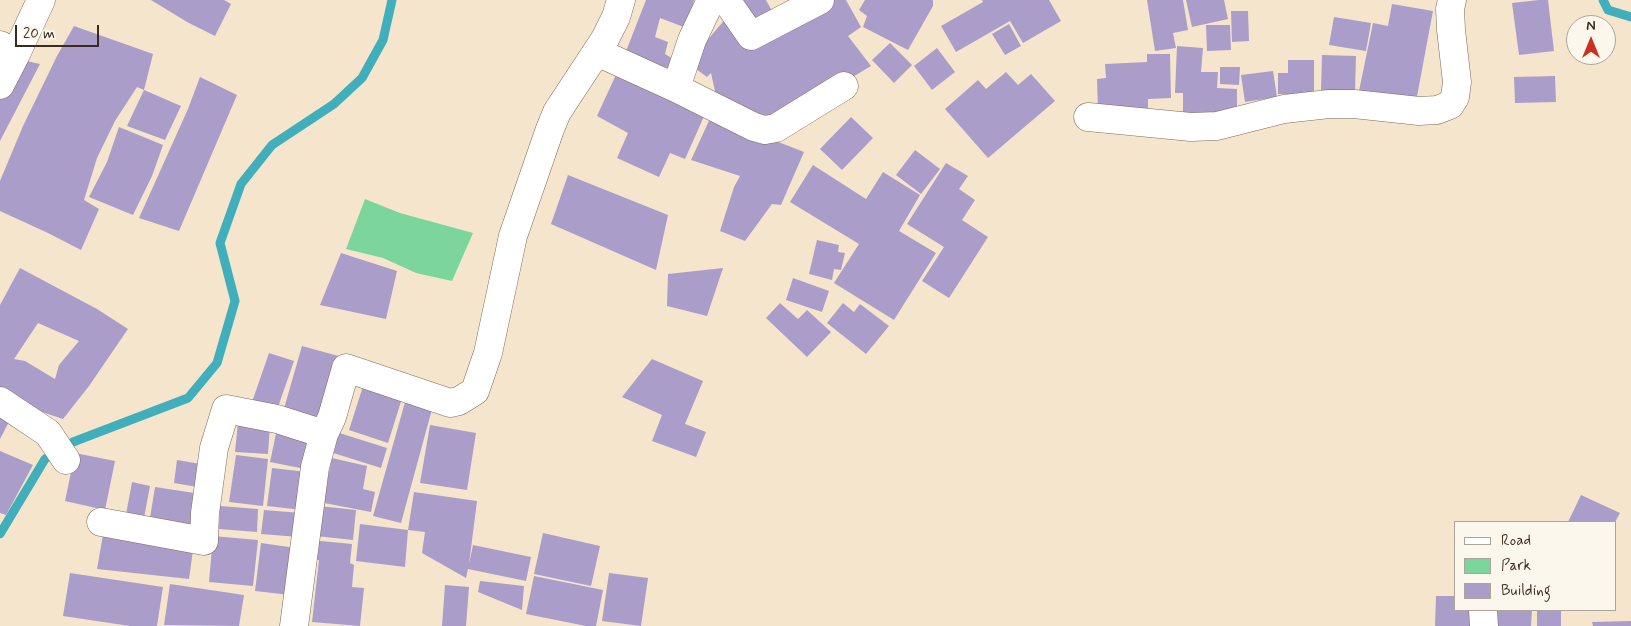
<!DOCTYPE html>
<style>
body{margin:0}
#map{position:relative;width:1631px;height:626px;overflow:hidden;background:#f5e5cd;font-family:Mynerve,sans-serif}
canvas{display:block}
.legend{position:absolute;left:1454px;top:521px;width:162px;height:90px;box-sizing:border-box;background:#fbf7ec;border:1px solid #aea59a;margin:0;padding:6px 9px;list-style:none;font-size:15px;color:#3b2a1e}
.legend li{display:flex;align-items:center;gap:10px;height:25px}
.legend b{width:25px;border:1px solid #aea59a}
.north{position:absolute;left:1566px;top:15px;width:50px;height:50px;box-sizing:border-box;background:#fbf7ec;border:1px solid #aea59a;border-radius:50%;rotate:0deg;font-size:14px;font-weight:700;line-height:20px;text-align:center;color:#3b2a1e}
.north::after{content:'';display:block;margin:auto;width:18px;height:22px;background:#c8321e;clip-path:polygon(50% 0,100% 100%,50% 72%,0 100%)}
.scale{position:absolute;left:15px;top:25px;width:84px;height:22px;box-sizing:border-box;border:2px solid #3b2a1e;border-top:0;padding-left:6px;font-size:15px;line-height:18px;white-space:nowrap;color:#3b2a1e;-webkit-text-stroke:4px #fbf7ec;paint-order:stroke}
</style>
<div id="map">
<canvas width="1631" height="626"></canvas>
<ul class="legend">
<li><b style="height:6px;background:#fff"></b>Road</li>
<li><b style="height:14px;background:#7cd69c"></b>Park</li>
<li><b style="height:14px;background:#ab9dc9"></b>Building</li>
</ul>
<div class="north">N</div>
<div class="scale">20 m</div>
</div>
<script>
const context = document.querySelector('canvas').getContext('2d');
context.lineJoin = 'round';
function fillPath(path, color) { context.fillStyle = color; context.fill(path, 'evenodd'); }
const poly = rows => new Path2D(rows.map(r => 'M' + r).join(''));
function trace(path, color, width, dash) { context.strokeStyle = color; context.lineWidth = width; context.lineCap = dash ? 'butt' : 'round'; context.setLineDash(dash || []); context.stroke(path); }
const green = poly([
 [365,199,400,213,473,233,452,281,416,273,383,258,346,249]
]);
const stream = poly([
 [1603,0,1608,10,1631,17],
 [0,534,45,459,73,442,188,398,217,363,235,301,220,243,241,184,272,145,334,104,362,78,383,40,392,0]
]);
const building = poly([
 [151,0,224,0,231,4,215,36,187,22],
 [646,0,694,0,689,29,660,18,655,37,668,42,665,54,680,63,672,79,623,59],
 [735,0,766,0,772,11,749,24],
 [828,0,846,0,861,27,848,36,871,66,776,123,717,100,711,73,707,77,688,63,727,17,747,48],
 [865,0,933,0,933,6,908,50,863,27,867,16,859,10],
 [982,0,1049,0,1061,21,1023,43,1010,21,956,52,941,26,983,2],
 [1147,0,1183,0,1188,30,1173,33,1176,48,1155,51],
 [1186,0,1224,0,1228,19,1192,27],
 [1539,0,1548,0,1554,51,1519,55,1512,3],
 [1392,4,1433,11,1415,107,1358,96,1373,23,1388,26],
 [1231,11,1248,11,1249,41,1232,42],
 [1334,17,1371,23,1366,51,1329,45],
 [1009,24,1021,46,1005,55,992,34],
 [1206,25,1230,25,1231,50,1207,51],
 [74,26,153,54,144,90,137,87,115,121,97,158,84,200,99,209,81,250,48,233,0,211,0,181,23,126,57,56],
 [890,43,912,65,894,83,872,60],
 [1177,46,1203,48,1201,72,1218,72,1217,88,1237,89,1237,119,1183,115,1183,93,1175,93],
 [937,48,955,72,932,90,914,66],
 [1147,54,1170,54,1171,98,1148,99,1148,110,1098,112,1097,79,1106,78,1105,64,1147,62],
 [1322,55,1356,56,1355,92,1321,91],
 [18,59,40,64,0,141,0,95],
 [1288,60,1314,60,1314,94,1278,94,1278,73,1288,73],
 [620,66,706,112,685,159,670,153,659,177,617,158,628,133,597,116],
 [1220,67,1240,67,1239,85,1220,84],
 [1273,71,1277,97,1245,102,1241,75],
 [1006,72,1018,85,1031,74,1055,101,988,158,945,109,978,80,986,89],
 [1555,76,1556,102,1515,103,1514,77],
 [200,77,237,95,179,231,139,218,188,109],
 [144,90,181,106,165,140,127,126],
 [713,112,758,134,804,152,781,205,772,204,745,241,720,231,734,187,740,176,691,160],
 [851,117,873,138,842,170,820,149],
 [119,127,163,145,152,176,133,215,89,197,107,162],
 [915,150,940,169,921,194,896,175],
 [946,163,968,176,959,189,975,200,962,220,988,237,949,298,922,281,944,247,907,224],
 [813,165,866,199,883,172,920,195,899,231,936,253,894,320,834,283,859,244,790,202],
 [568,175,668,215,656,270,551,224],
 [817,240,839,245,838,252,845,253,841,270,834,269,832,280,809,274],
 [341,253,397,271,386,319,320,305],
 [20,268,97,309,128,329,89,386,63,419,30,408,0,389,0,305],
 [38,323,79,341,59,365,55,379,25,361,14,359],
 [723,268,707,316,667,306,668,274],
 [793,278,829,291,822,312,786,300],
 [780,303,798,319,807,310,831,332,807,357,766,318],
 [843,303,854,312,860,304,889,326,866,354,827,323],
 [302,346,342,357,323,423,283,412],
 [269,353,294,361,277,410,252,402],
 [652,359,703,381,685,424,706,432,696,457,652,441,662,415,622,397],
 [365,380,404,392,388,443,349,430],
 [407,395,434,402,401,523,373,516],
 [0,410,12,416,0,439],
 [238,422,270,425,268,454,235,452],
 [430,425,476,433,467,490,420,483],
 [277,429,317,438,310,470,270,462],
 [333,431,387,448,381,468,327,451],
 [0,451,33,465,6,515,0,513],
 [75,453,115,461,105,510,65,501],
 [236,455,268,459,263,506,229,502],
 [332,458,367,466,363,489,375,492,371,512,319,502,327,482],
 [177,460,201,464,197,487,174,483],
 [272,468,307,472,302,510,267,506],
 [132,482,150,486,143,523,125,520],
 [155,487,201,494,195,531,149,524],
 [414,492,477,501,469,564,473,545,531,557,526,581,468,569,466,578,422,553,425,532,408,530,405,567,356,561,360,524,408,530],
 [1581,495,1620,513,1615,522,1568,522],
 [220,506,258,509,257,532,219,529],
 [319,506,356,510,353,540,316,536],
 [264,510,301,513,299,537,261,534],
 [104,529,194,543,189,579,97,569],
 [543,533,600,546,591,586,534,574],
 [213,536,258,540,253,586,209,582],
 [310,540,352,544,350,563,354,565,352,587,364,588,360,626,312,622,319,560,309,559],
 [261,543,296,548,290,595,255,591],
 [70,573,163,587,157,626,130,626,63,616],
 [609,573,648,578,641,626,602,621],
 [534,576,603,590,596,626,586,626,526,614],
 [480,581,524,586,522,610,478,592],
 [170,584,244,595,239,626,164,625],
 [445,585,469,587,466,626,442,626],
 [1436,596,1455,596,1455,610,1476,610,1476,626,1435,626],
 [1494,610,1532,610,1531,626,1494,626],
 [1537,610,1561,610,1561,626,1537,626],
 [1631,621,1631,626,1593,626,1592,622]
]);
const minor = poly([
 [726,0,751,36,820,0],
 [0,45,16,54,41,0],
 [597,52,676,88,754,127,765,130,776,128,844,86],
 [0,85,16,54],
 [676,88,692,40,711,0],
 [1088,117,1191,127,1217,126,1284,109,1329,104,1354,104,1419,111,1437,110,1450,105,1455,97,1457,82,1451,30,1450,9,1452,0],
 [0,401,48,433,66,460],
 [101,522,204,541,205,513,214,448,226,409,277,419,324,434,332,417,346,368,450,403,459,401,475,391,488,353,513,236,550,129,557,112,605,39,616,17,621,0],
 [1483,610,1484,626],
 [294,626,315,467,324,434]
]);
fillPath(green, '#7cd69c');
trace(stream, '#40afbb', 9);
fillPath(building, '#ab9dc9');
trace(minor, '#7c6b5b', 29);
trace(minor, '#fff', 28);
</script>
